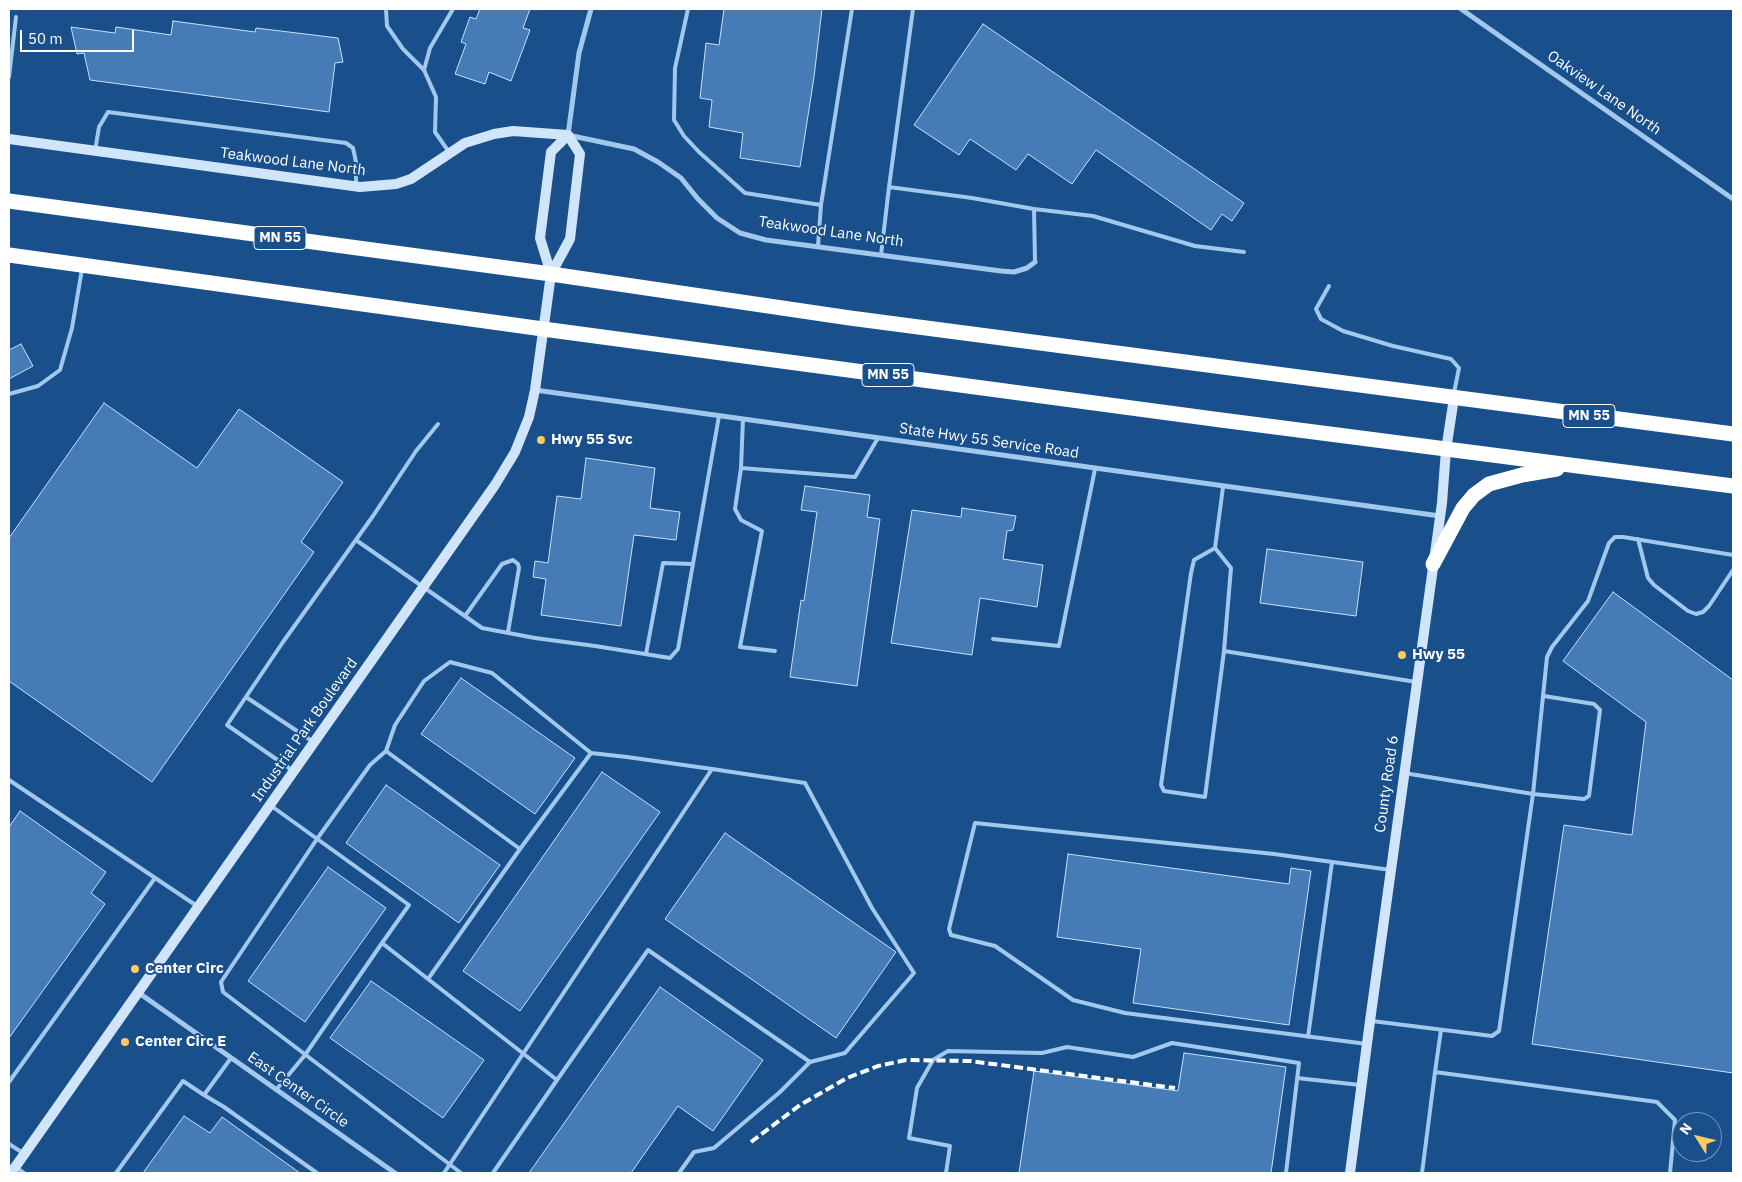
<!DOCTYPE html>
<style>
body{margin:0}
#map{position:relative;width:1742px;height:1182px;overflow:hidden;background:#19508c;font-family:"IBM Plex Sans",sans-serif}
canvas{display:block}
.frame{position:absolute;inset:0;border:10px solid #fff;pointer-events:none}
.north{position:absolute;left:1672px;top:1112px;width:50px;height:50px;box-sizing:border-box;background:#19508c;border:1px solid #7596ba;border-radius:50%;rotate:306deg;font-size:14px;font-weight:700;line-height:20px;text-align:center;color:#fff}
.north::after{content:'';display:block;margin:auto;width:18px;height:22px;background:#ffcb60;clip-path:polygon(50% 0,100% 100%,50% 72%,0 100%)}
.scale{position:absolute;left:20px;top:30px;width:114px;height:22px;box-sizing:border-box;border:2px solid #fff;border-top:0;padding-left:6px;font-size:15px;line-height:18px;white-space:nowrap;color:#fff;-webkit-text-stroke:4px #19508c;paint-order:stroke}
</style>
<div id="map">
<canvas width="1742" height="1182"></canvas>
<div class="frame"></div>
<div class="north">N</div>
<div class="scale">50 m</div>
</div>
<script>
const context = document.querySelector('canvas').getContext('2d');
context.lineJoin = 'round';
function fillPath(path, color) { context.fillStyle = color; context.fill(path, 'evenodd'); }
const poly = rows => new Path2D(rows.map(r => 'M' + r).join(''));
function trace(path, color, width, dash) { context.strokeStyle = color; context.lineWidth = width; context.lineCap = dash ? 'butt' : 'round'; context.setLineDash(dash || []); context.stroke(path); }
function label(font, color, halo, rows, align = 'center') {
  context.font = font + ' "IBM Plex Sans",sans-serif'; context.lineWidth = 4; context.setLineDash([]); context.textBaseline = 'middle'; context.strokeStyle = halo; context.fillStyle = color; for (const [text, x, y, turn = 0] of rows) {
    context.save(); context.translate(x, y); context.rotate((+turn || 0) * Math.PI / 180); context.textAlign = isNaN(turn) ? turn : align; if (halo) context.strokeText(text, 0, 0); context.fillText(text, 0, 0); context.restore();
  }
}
const building = poly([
 [480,9,530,9,523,28,530,30,511,81,489,72,485,84,455,74,466,44,461,42,470,17,476,19,480,9],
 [724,9,822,9,814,77,800,167,740,158,743,133,709,127,712,100,700,98,706,43,719,45,724,9],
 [173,21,255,32,256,28,338,38,343,62,335,63,329,112,90,80,84,53,77,54,71,27,115,33,116,27,171,35,173,21],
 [983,24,1244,203,1232,221,1222,214,1211,230,1096,150,1072,184,1028,154,1016,170,970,139,959,155,914,125,983,24],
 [21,344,33,366,9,379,9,350,21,344],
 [104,403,197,468,239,409,343,482,301,542,314,552,152,782,9,681,9,538,104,403],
 [586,458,655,468,650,508,680,512,676,540,634,535,621,626,541,615,546,579,533,577,535,561,548,563,557,496,581,499,586,458],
 [805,486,870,495,867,517,880,519,857,686,790,677,801,600,804,601,817,512,801,510,805,486],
 [962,508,1016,516,1013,530,1007,531,1003,559,1043,565,1037,607,980,598,972,655,891,643,912,510,961,517,962,508],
 [1267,549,1363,562,1356,616,1260,603,1267,549],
 [1613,592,1733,680,1733,1073,1532,1044,1564,825,1632,835,1646,722,1563,661,1613,592],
 [461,678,575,758,535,814,421,734,461,678],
 [602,772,660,812,520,1011,463,971,602,772],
 [386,785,500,865,459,923,346,843,386,785],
 [20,811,106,872,91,893,105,904,9,1038,9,827,20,811],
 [725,833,896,952,836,1038,665,919,725,833],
 [1068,854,1289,884,1291,868,1311,871,1289,1025,1133,1003,1141,949,1057,937,1068,854],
 [328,867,386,908,305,1022,248,981,328,867],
 [371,981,484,1060,443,1118,330,1038,371,981],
 [660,987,763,1060,713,1131,678,1106,631,1173,529,1173,660,987],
 [1184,1053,1286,1067,1271,1173,1019,1173,1034,1071,1178,1091,1184,1053],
 [184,1116,210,1133,222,1117,300,1173,143,1173,184,1116]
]);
const lane = poly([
 [386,9,387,26,403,49,424,70],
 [688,9,675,68,674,120,684,136,699,152,745,193,821,205,852,9],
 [913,9,889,187,972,198,1034,209,1035,262],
 [9,77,16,17],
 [95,151,99,127,108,112,346,143,353,148,356,162,356,186],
 [449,152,435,132,436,97,424,70,430,48,453,9],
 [1034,209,1093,216,1195,246,1244,252],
 [818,246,821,205],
 [881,255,889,187],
 [1329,286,1316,309,1321,319,1343,331,1393,346,1451,359,1459,368,1454,393],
 [9,394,38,386,60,370,72,328,82,269],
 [743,419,741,468,855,477,878,438],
 [741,468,735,509,741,520,762,531,740,647,775,651],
 [1223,487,1215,548,1231,568,1224,651,1416,682],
 [1638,539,1648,578,1654,585,1688,611,1696,614,1703,612,1709,606,1733,570],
 [356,540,482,628,535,638,595,646,670,658,678,649,719,416],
 [1215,548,1194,560,1191,573,1161,785,1164,791,1205,797,1224,651],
 [465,616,502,564,513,560,518,564,519,568,508,632],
 [993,639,1059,646,1095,469],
 [646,654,663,563,693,564],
 [246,697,312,741],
 [386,751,370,765,317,839,221,982,223,992,461,1173],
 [292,770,227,725,283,642,373,516,416,451,438,424],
 [1404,773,1533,794,1547,657,1552,647,1588,601,1609,543,1615,537,1623,537,1733,555],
 [9,780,197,906],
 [270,805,409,905,382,943,557,1080],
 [520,849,386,751,395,725,424,681,450,662,492,673,591,753],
 [428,979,520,849,591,753,627,757,712,769],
 [1372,1021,1492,1036,1499,1031,1533,794,1584,799,1589,796,1600,710,1594,704,1544,696],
 [1441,1030,1435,1072,1657,1102,1675,1120,1670,1173],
 [1308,1037,1332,862],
 [1367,1044,1125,1013,1073,1000,995,946,951,935,949,929,975,823,1274,854,1391,870],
 [1297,1078,1360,1085],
 [9,1082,155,878],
 [276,1090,305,1055,382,943],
 [204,1095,224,1107,317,1173],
 [9,1144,23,1153],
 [16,1167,24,1173],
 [116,1173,183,1081,204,1095,231,1058],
 [444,1173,712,769,805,783,872,908,914,973,845,1053,810,1062],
 [493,1173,557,1080,648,950,810,1062,780,1092,714,1148,694,1152,679,1173],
 [946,1173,950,1146,909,1138,917,1088,933,1060,948,1051,1042,1053,1067,1047,1133,1057,1172,1043,1299,1063,1286,1173],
 [1422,1173,1435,1072]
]);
const street = poly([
 [591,9,579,53,568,135,634,149,658,162,681,178,698,199,717,218,740,233,766,240,1001,271,1014,272,1027,268,1035,262],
 [1461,9,1733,199],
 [535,390,1440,516],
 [139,993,395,1173]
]);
const secondary = poly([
 [9,139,360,187,396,184,411,179,465,143,494,134,513,131,568,135],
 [551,274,540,238,551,152,568,135],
 [11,1173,495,485,515,452,529,417,535,390,551,274,570,239,580,154,568,135],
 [1350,1173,1370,1021,1442,503,1446,450,1454,398]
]);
const highway = poly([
 [9,201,551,274,850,318,1733,434],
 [9,255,543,329,1221,420,1733,486],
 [1433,564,1463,508,1474,495,1489,484,1522,475,1557,469]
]);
const rail = poly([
 [751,1142,800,1105,847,1078,878,1066,906,1060,970,1061,1175,1088]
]);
const markers = [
 [541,440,5,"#ffcb60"],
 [1402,655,5,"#ffcb60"],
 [135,969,5,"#ffcb60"],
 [125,1042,5,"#ffcb60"]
];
const shields = [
 [280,238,52],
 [888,375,52],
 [1589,416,52]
];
const shieldNames = [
 ["MN 55",280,238],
 ["MN 55",888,375],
 ["MN 55",1589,416]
];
const streetNames = [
 ["Oakview Lane North",1604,93,35],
 ["Teakwood Lane North",293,162,7],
 ["Teakwood Lane North",831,232,8],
 ["State Hwy 55 Service Road",989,441,8],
 ["Industrial Park Boulevard",305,730,-55],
 ["County Road 6",1387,784,-82],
 ["East Center Circle",298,1090,35]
];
const poiNames = [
 ["Hwy 55 Svc",551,440],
 ["Hwy 55",1412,655],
 ["Center Circ",145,969],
 ["Center Circ E",135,1042]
];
fillPath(building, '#457cb6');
trace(building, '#c9e1fa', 1);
trace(lane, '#a3c8ee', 4);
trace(street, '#a3c8ee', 5);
trace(secondary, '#d0e4fa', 10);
trace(highway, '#fff', 15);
trace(rail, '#fff', 4, [9, 4]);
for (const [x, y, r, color] of markers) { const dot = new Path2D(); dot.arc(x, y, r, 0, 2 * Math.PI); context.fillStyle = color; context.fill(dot); trace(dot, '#19508c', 2); }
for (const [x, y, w] of shields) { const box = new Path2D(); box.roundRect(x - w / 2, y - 11.5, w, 23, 4); context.fillStyle = '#19508c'; context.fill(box); trace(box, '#fff', 1); }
label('bold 14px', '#fff', null, shieldNames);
label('15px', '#fff', '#19508c', streetNames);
label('bold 15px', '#fff', '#19508c', poiNames, 'left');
</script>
